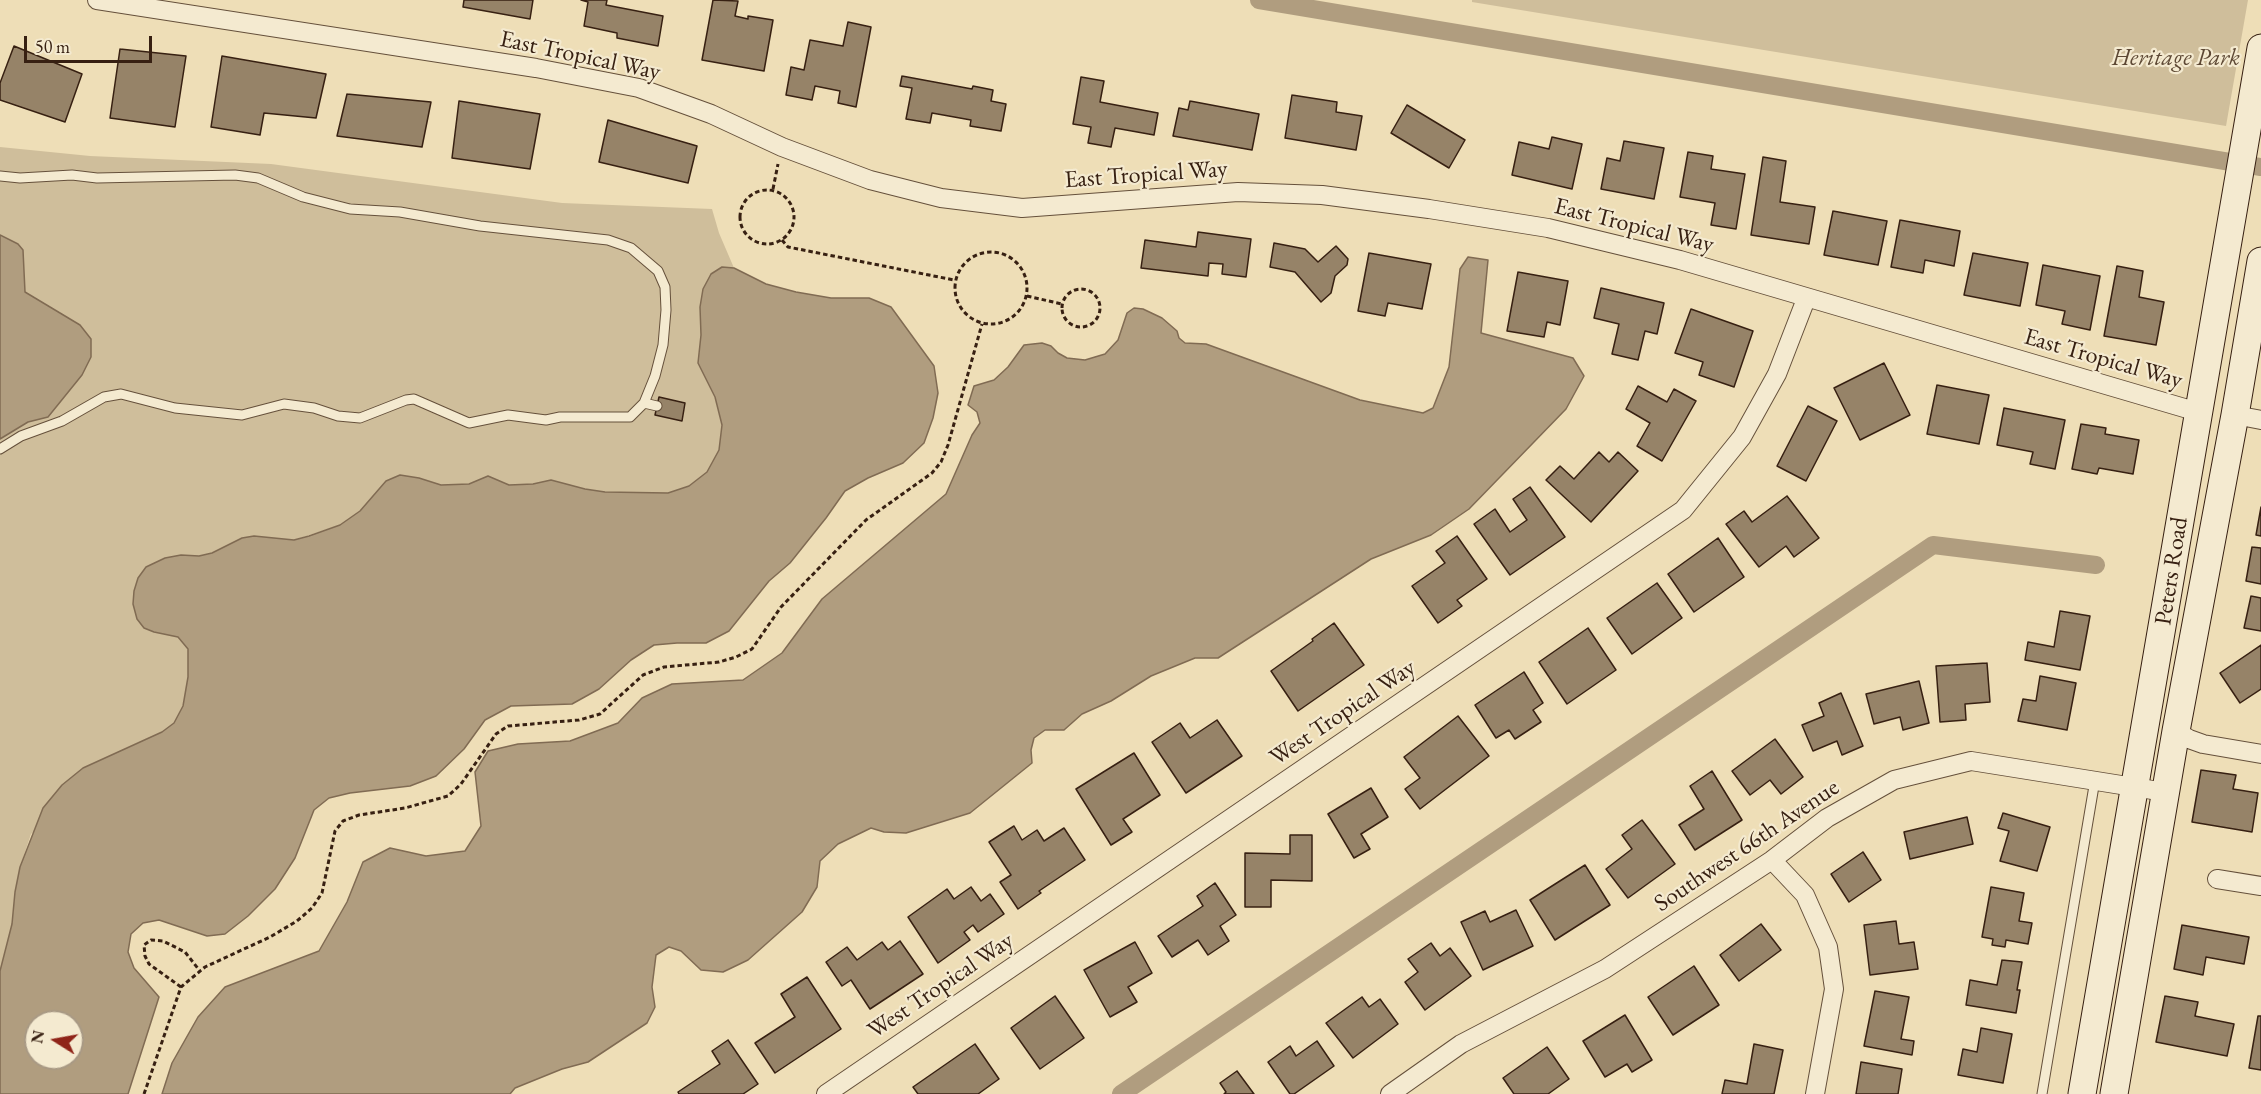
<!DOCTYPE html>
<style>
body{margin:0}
#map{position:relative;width:2261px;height:1094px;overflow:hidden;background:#eedeb7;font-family:"EB Garamond",serif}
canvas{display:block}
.north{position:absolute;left:24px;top:1010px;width:60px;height:60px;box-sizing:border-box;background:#f4ead0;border:2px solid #a89984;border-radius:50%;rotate:281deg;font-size:16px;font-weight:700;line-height:24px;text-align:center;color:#372012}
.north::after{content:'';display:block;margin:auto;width:21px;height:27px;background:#8f2418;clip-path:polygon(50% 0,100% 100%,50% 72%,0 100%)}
.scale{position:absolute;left:24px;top:36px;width:128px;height:27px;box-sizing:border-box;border:3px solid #372012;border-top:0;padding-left:8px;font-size:18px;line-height:21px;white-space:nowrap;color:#372012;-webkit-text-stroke:4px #f4ead0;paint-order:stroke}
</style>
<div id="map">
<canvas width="2261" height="1094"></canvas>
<div class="north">N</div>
<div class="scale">50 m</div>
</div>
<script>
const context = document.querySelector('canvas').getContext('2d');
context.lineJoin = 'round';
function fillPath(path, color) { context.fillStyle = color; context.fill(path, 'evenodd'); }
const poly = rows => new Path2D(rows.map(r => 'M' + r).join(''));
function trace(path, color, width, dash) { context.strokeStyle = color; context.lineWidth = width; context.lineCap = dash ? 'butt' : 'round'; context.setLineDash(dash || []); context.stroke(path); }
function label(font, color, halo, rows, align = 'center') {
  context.font = font + ' "EB Garamond",serif'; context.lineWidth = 4.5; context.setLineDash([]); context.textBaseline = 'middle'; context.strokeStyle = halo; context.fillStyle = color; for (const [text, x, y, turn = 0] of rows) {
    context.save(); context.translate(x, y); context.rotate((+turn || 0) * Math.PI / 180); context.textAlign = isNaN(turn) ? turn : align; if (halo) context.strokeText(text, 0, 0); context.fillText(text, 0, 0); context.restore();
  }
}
const green = poly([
 [1472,0,2248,0,2226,126,1472,2],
 [0,147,90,156,271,164,562,203,712,209,719,233,734,268,722,267,701,335,698,363,715,398,722,426,719,450,707,472,689,486,668,493,605,492,585,489,551,480,533,484,509,485,488,476,469,484,441,485,419,478,386,481,360,511,340,525,294,540,254,536,242,538,212,553,198,556,181,555,133,604,137,619,144,628,154,632,178,637,188,649,188,677,183,706,174,723,162,732,124,749,31,834,20,867,15,892,12,924,0,971]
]);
const water = poly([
 [0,235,18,244,23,250,25,292,80,325,91,339,91,357,82,375,48,417,28,422,0,439,0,235],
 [1468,257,1488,260,1481,333,1573,358,1584,376,1566,409,1469,509,1431,535,1371,559,1218,658,1195,658,1151,676,1111,701,1082,714,1064,730,1045,730,1034,738,1031,750,1032,763,970,813,906,833,884,832,871,828,838,844,820,861,817,887,802,912,748,960,723,972,701,970,681,951,669,947,656,955,652,987,655,1007,647,1023,588,1062,562,1069,515,1088,510,1094,162,1094,172,1063,198,1017,225,987,319,951,347,902,363,862,390,848,426,856,465,851,481,826,475,772,488,751,518,744,570,741,618,723,642,698,672,684,743,680,782,653,822,599,946,494,972,435,980,423,977,412,968,405,974,386,994,380,1008,367,1024,345,1042,343,1051,346,1058,353,1067,358,1085,360,1105,354,1118,340,1127,313,1134,308,1143,309,1162,318,1177,331,1179,338,1185,343,1206,344,1360,400,1423,413,1433,408,1449,367,1460,269,1468,257],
 [722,267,734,268,766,284,796,292,831,298,869,298,891,307,934,366,938,393,933,418,924,443,903,463,868,478,845,491,826,518,790,563,769,581,729,631,706,643,677,643,654,645,631,660,599,689,572,704,511,706,485,720,464,749,436,776,410,786,350,793,329,798,314,810,295,858,275,889,248,916,225,934,207,936,159,920,143,923,131,934,128,952,134,968,159,997,128,1094,0,1094,0,971,12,924,15,892,20,867,43,808,62,785,83,768,162,732,174,723,183,706,188,677,188,649,178,637,154,632,144,628,137,619,133,604,134,591,138,578,146,567,165,558,181,555,199,556,212,553,242,538,254,536,294,540,309,536,340,525,360,511,386,481,400,475,419,478,441,485,469,484,488,476,509,485,533,484,551,480,585,489,605,492,668,493,689,486,707,472,719,450,722,425,715,397,698,363,701,335,700,307,703,289,711,274,722,267],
 [36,1022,72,1022,72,1058,36,1058,36,1022]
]);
const canal = poly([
 [1259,0,2261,167],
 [1121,1094,1933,545,2096,565]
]);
const building = poly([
 [464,0,533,0,530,19,463,7,464,0],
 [581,0,607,0,606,5,663,16,658,46,617,38,617,33,584,26,588,2,581,0],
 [713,0,738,1,735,16,748,19,748,16,773,20,764,71,702,60,713,0],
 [848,22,871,27,856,107,838,103,840,91,815,86,812,100,786,95,791,67,804,70,810,40,843,46,848,22],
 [14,46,82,74,65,122,0,100,0,83,14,46],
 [120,49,186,56,175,127,110,118,120,49],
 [222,56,326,74,316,118,264,113,260,135,211,127,222,56],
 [902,76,972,89,973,86,993,90,991,101,1006,104,1001,131,970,126,971,120,932,113,930,123,906,119,912,88,900,86,902,76],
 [1081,77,1104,81,1100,102,1158,113,1154,135,1115,128,1111,147,1088,143,1091,127,1073,124,1081,77],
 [347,94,431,102,422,147,337,136,347,94],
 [1292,95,1337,102,1336,112,1362,116,1356,150,1285,138,1292,95],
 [459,101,540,114,530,169,452,158,459,101],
 [1190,101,1259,114,1252,150,1173,136,1179,108,1188,110,1190,101],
 [1407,105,1465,140,1449,168,1391,133,1407,105],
 [608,120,697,146,688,183,599,162,608,120],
 [1552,137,1582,144,1572,189,1512,175,1519,142,1549,149,1552,137],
 [1624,141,1664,148,1654,199,1601,189,1607,158,1620,161,1624,141],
 [1688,152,1713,156,1711,169,1745,174,1736,229,1711,225,1715,203,1680,197,1688,152],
 [1763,157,1786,161,1780,202,1815,207,1809,244,1751,235,1763,157],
 [1833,211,1887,221,1878,265,1824,255,1833,211],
 [1900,220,1960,231,1954,266,1925,260,1923,273,1891,267,1900,220],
 [1198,232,1251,239,1246,277,1222,274,1223,264,1209,263,1208,276,1141,268,1145,240,1196,247,1198,232],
 [1274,243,1305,249,1318,262,1336,246,1348,259,1347,265,1335,276,1331,293,1321,302,1295,272,1270,267,1274,243],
 [1369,253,1431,264,1422,309,1388,303,1385,316,1358,311,1369,253],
 [1973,253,2028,263,2020,306,1964,295,1973,253],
 [2043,265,2100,276,2090,330,2062,324,2065,311,2036,305,2043,265],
 [2117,266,2143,271,2139,297,2164,302,2156,345,2104,336,2117,266],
 [1518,272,1568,281,1560,325,1547,322,1544,337,1507,331,1518,272],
 [1601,288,1664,303,1657,334,1645,331,1638,360,1612,354,1619,324,1594,318,1601,288],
 [1691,309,1753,331,1734,387,1699,375,1703,362,1675,353,1691,309],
 [1884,363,1910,415,1860,440,1834,388,1884,363],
 [1937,385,1989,395,1979,444,1927,434,1937,385],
 [1638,386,1667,402,1674,389,1696,401,1662,461,1637,446,1650,423,1626,409,1638,386],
 [659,397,685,403,682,421,655,415,659,397],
 [1808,406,1837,421,1806,481,1777,466,1808,406],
 [2004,408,2065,420,2055,469,2030,464,2033,452,1997,445,2004,408],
 [2081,424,2106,428,2105,434,2139,440,2133,474,2099,468,2097,474,2072,469,2081,424],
 [1599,452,1609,462,1618,452,1638,471,1591,522,1546,480,1560,466,1574,479,1599,452],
 [1530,487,1565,537,1510,575,1474,524,1495,509,1510,532,1527,520,1513,499,1530,487],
 [1787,496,1819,538,1794,557,1786,546,1759,567,1726,524,1744,511,1752,522,1787,496],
 [2261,507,2261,536,2256,535,2261,507],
 [1457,536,1487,579,1457,600,1462,606,1438,623,1412,586,1445,563,1436,551,1457,536],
 [1718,538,1744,577,1694,612,1668,574,1718,538],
 [2252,547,2261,548,2261,584,2246,581,2252,547],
 [1657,583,1682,618,1632,654,1607,618,1657,583],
 [2251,596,2261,598,2261,631,2244,628,2251,596],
 [2060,611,2090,616,2080,670,2025,660,2028,642,2054,647,2060,611],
 [1334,623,1364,665,1298,711,1271,671,1313,641,1312,639,1334,623],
 [1588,628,1616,670,1567,704,1539,662,1588,628],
 [2261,645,2261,689,2240,703,2220,673,2261,645],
 [1987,663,1990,702,1965,704,1966,720,1940,722,1936,666,1987,663],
 [1524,672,1543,703,1533,710,1541,722,1515,739,1509,730,1496,738,1475,705,1524,672],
 [2040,676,2076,683,2067,730,2018,721,2023,699,2036,701,2040,676],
 [1919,681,1929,723,1903,730,1900,717,1874,724,1866,694,1919,681],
 [1841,693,1863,746,1842,755,1837,741,1813,751,1802,725,1824,716,1819,703,1841,693],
 [1458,716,1489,756,1420,809,1405,789,1420,778,1404,757,1458,716],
 [1217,720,1242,756,1186,793,1152,742,1180,723,1190,738,1217,720],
 [1775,739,1803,777,1781,794,1770,780,1750,795,1732,771,1775,739],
 [1134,753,1160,795,1123,819,1132,832,1111,845,1076,789,1134,753],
 [2201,770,2236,775,2233,789,2258,793,2252,832,2192,822,2201,770],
 [1712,771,1742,820,1695,850,1679,825,1704,809,1690,786,1712,771],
 [1371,788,1388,817,1361,834,1370,849,1354,858,1328,814,1371,788],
 [2003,813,2050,827,2037,871,2000,861,2009,831,1998,828,2003,813],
 [1967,817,1973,844,1910,859,1904,832,1967,817],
 [1642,820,1675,864,1628,898,1606,869,1632,849,1622,835,1642,820],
 [1014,826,1022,840,1037,830,1044,841,1064,828,1085,860,1039,891,1041,893,1018,909,1000,882,1011,875,989,842,1014,826],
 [1290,835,1312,835,1312,881,1271,880,1271,907,1245,907,1245,853,1290,854,1290,835],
 [1863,852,1881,880,1849,902,1831,874,1863,852],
 [1585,865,1610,905,1555,940,1530,900,1585,865],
 [1215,883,1236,915,1220,926,1229,941,1208,955,1198,940,1172,957,1158,936,1203,906,1197,896,1215,883],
 [971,887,981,901,990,894,1004,914,978,932,973,925,964,932,970,940,938,963,908,917,947,889,954,899,971,887],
 [1991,887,2024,893,2019,921,2032,923,2028,944,2006,940,2005,947,1992,945,1993,939,1982,937,1991,887],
 [1516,910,1533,946,1483,970,1461,922,1485,911,1490,922,1516,910],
 [1896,921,1899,944,1914,942,1918,969,1870,975,1864,925,1896,921],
 [1761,924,1781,950,1739,981,1720,955,1761,924],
 [2182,925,2249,937,2244,964,2206,957,2203,975,2174,969,2182,925],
 [900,941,923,974,870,1009,851,980,842,986,826,962,847,947,857,960,882,942,888,950,900,941],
 [1135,942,1152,973,1128,987,1137,1002,1110,1017,1084,970,1135,942],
 [1431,943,1440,956,1450,948,1471,976,1425,1010,1405,982,1418,972,1408,959,1431,943],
 [2002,960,2022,962,2017,990,2020,990,2016,1013,1966,1005,1970,980,1997,985,2002,960],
 [1694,966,1719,1005,1673,1035,1648,997,1694,966],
 [807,977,841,1029,775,1073,755,1043,795,1017,781,994,807,977],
 [1875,991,1909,997,1901,1039,1914,1041,1912,1055,1864,1046,1875,991],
 [1055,996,1084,1038,1040,1069,1011,1028,1055,996],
 [2165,996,2198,1002,2195,1016,2234,1024,2227,1056,2156,1042,2165,996],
 [1362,997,1369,1007,1380,999,1398,1024,1353,1058,1326,1023,1362,997],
 [1625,1015,1652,1060,1632,1072,1627,1064,1605,1077,1583,1041,1625,1015],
 [2258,1016,2261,1016,2261,1070,2249,1068,2258,1016],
 [1981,1028,2012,1034,2003,1083,1958,1075,1963,1049,1977,1052,1981,1028],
 [728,1040,758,1084,743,1094,679,1094,678,1092,720,1064,712,1051,728,1040],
 [1317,1041,1334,1066,1294,1094,1290,1094,1268,1062,1290,1046,1296,1056,1317,1041],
 [975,1044,999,1079,978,1094,918,1094,913,1087,975,1044],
 [1754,1044,1783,1050,1774,1094,1722,1094,1725,1080,1747,1084,1754,1044],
 [1547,1047,1569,1079,1548,1094,1514,1094,1503,1078,1547,1047],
 [1861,1062,1902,1069,1898,1094,1856,1094,1861,1062],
 [1237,1071,1254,1094,1224,1094,1226,1092,1220,1083,1237,1071]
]);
const path = poly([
 [773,189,778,164],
 '740 217a27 27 0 1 1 54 0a27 27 0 1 1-54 0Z',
 [782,240,788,247,954,280],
 '955 288a36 36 0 1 1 72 0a36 36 0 1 1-72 0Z',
 '1062 308a19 19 0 1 1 38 0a19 19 0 1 1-38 0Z',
 [1027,296,1062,304],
 [181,987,149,964,145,956,144,945,151,940,163,941,185,952,200,971],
 [144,1094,181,987,205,967,270,937,297,921,312,908,322,893,335,831,343,821,359,815,405,808,448,796,461,784,496,734,508,726,579,720,600,714,643,675,664,667,719,662,736,657,752,649,781,607,866,520,932,473,941,462,948,445,982,324]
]);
const lane = poly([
 [0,176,20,178,72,175,97,178,235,175,258,178,303,197,350,209,400,212,480,226,608,240,631,248,658,271,665,287,666,310,663,345,655,376,644,403,630,417,560,417,546,420,508,415,469,423,414,399,406,400,360,418,338,416,314,408,284,404,242,415,175,408,121,394,104,397,62,421,21,436,0,449],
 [644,403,657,406],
 [2042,1094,2095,780]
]);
const street = poly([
 [97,0,536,68,639,88,711,114,782,147,870,180,941,198,1022,208,1238,192,1322,195,1429,209,1548,228,1680,260,2198,412],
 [2235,415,2261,420],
 [2176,731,2189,739,2203,744,2261,754],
 [1772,860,1805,895,1828,947,1834,989,1815,1094],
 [2217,879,2261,886],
 [826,1094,1683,510,1742,437,1777,374,1806,299],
 [1390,1094,1461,1044,1605,969,1772,860,1827,818,1894,780,1971,761,2165,792]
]);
const secondary = poly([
 [2082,1094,2261,48],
 [2114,1094,2176,731,2235,415,2261,261]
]);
const streetNames = [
 ["East Tropical Way",580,56,12],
 ["East Tropical Way",1146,175,-4],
 ["East Tropical Way",1634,226,14],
 ["East Tropical Way",2103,359,16],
 ["Peters Road",2172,571,-81],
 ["West Tropical Way",1343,713,-34],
 ["Southwest 66th Avenue",1747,846,-34],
 ["West Tropical Way",941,986,-34]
];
const parkNames = [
 ["Heritage Park",2176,58]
];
fillPath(green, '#cfbe9b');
fillPath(water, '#b09d7f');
trace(water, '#806b53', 1.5);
trace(canal, '#b09d7f', 18);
fillPath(building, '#968368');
trace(building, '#372012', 1.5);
trace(lane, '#65503b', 11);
trace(street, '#65503b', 20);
trace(secondary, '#372012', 29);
trace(path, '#372012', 3, [4.5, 3]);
trace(lane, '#f4ead0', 9);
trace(street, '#f4ead0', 18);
trace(secondary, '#f4ead0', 27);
label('24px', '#372012', '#f4ead0', streetNames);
label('italic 24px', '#5d4834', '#f4ead0', parkNames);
</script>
